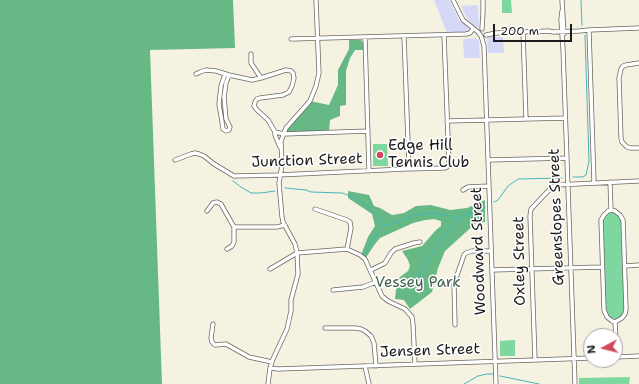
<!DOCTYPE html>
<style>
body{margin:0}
#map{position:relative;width:639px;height:384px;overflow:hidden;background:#f5f2e2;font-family:"Shantell Sans",sans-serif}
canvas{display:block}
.north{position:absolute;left:583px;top:328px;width:40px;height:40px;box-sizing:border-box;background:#fff;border:1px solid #a4a4a4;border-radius:50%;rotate:263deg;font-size:11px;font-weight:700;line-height:16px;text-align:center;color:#1c1c1c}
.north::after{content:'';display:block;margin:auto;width:14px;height:18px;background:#d1495b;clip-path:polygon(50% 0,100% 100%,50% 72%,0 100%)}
.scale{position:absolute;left:493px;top:24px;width:79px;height:18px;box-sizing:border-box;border:2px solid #1c1c1c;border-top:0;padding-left:5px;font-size:12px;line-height:14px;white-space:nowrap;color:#1c1c1c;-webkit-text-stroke:3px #fff;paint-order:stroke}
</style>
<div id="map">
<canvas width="639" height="384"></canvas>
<div class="north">N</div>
<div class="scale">200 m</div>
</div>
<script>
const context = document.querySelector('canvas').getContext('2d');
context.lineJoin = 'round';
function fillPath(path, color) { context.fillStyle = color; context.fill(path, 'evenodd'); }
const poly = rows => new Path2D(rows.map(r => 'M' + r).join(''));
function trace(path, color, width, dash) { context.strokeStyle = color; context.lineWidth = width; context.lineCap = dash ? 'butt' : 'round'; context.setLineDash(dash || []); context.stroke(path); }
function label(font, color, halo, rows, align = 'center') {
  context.font = font + ' "Shantell Sans",sans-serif'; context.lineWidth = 3; context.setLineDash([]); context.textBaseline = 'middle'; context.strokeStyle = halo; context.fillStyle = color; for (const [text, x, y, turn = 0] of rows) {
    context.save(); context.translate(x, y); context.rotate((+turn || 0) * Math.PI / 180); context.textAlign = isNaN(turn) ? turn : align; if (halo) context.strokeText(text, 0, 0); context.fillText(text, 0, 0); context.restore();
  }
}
const built = poly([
 [434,0,449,0,459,20,468,27,469,30,467,32,447,33],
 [478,5,479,27,477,28,468,20,461,6],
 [488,37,503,37,504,53,488,53,487,38],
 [476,38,479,41,480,58,464,58,463,39]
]);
const green = poly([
 [502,0,511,0,512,13,502,13],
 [373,144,387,144,388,166,373,166],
 [611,212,618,214,621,220,625,310,623,316,617,320,614,320,610,317,607,314,605,308,603,222,603,219,607,214],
 [515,340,515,356,500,356,500,341],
 [630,377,629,384,579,384,579,378]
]);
const forest = poly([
 [0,0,233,0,235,48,150,50,162,384,0,384],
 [349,40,361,40,363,43,364,50,355,50,350,58,346,71,346,105,340,106,340,116,330,120,329,132,289,133,286,128,310,101,329,105,338,85,338,70,349,49],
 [348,191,369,195,374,206,380,208,392,215,404,213,416,206,431,205,450,210,467,208,485,200,485,222,476,223,445,251,438,268,432,292,410,309,404,300,395,299,397,281,400,277,408,271,410,266,408,260,402,251,422,246,436,230,441,226,441,221,434,219,425,220,413,223,380,238,375,244,365,259,361,255,368,237,375,226,372,214,348,198]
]);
const stream = poly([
 [581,0,582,25],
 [573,177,583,177,586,175,589,161,585,35],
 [233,181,241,187,251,193,261,193,275,191],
 [285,188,306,190,311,192,342,193,353,197,368,207,378,216,384,225],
 [494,202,498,200,508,186,518,179,562,178],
 [365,254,369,246,384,225,394,223,415,215,434,213,450,216,460,219],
 [415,283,430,257,451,226,463,216,485,207],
 [500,376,539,384],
 [464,384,478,376,487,374,493,374]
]);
const minor = poly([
 [453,0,463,20,478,32,481,36,482,39,484,46,496,384],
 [562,0,564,34],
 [562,11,561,20,563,49,575,384],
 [482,29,483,12,483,0],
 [589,30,594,183],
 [523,32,526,119],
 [486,35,496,33,549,31,553,32,579,31,589,30,639,28],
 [404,36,409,168],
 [365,37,369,171],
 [291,39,466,34,470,33,473,29],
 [251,54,251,63,261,78],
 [639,63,626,65,623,66,621,69,619,78,621,138,622,142,627,147,630,148,639,148],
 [196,74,200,72,206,70,216,71,229,75,252,80,261,78,286,70,291,71,293,73,294,78,292,86,289,92,283,95,260,98,257,99,255,102,254,106,257,110,268,120,275,132,284,134,368,131],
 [225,74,221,86,219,104,222,122,223,129,226,131,229,130,230,127,226,119,224,97,226,83,229,75],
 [447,121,565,118],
 [275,132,275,135,280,147],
 [175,160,191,154,195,153,199,154,204,156,214,164,234,176,278,175,405,169,445,168,447,167,449,163,444,35],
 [488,160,567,158],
 [610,182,611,210],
 [463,190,468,187,488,186],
 [315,209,347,220,350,222,351,228,347,249],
 [611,210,615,211,620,215,623,220,626,309,625,314,622,318,615,322,612,321,607,317,604,310,601,220,604,215,608,211,611,210],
 [207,211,213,203,217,202,221,204,234,227],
 [227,249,232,246,234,242,234,227,277,227,285,225],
 [625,266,639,265],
 [270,269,297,253,347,249,360,255,365,259,382,296,388,301,405,309,412,317,413,324,415,364],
 [371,270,385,263,391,253,395,249,414,243,420,242],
 [492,270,602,267],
 [333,290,363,287,376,282],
 [615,322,617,356],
 [213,324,211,338,212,342,215,345,226,344,249,357,272,362],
 [455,325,454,284,464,255,466,253,472,251,491,251],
 [325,328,355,328,361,329,365,331,371,336,374,343,376,366],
 [616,357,639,356],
 [535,360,530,216,531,209,551,188,556,185,639,181],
 [365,366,369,384],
 [270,368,278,369,591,358],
 [268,384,270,368,273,359,287,329,291,311,291,300,298,274,297,253,295,244,283,222,282,217,279,183,282,165,281,141,286,128,310,101,316,86,319,73,316,0]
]);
const markers = [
 [380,155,4,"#d1495b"]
];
const poiNames = [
 ["Edge Hill",388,146],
 ["Tennis Club",388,163]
];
const streetNames = [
 ["Junction Street",307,161,-2],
 ["Greenslopes Street",557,217,-92],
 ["Woodward Street",479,251,-92],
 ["Oxley Street",520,261,-91],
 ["Jensen Street",430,351,-2]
];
const parkNames = [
 ["Vessey Park",418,283]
];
fillPath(built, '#d6d8f8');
fillPath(green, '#7dd79e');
fillPath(forest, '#66b885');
trace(stream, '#45b5bb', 1);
trace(minor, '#686761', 5);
trace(minor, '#fff', 3.5);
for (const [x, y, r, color] of markers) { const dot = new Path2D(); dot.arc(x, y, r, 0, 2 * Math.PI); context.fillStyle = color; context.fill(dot); trace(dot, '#fff', 1.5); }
label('15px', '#1c1c1c', '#fff', poiNames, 'left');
label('15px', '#1c1c1c', '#fff', streetNames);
label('15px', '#3e5d4a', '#fff', parkNames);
</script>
